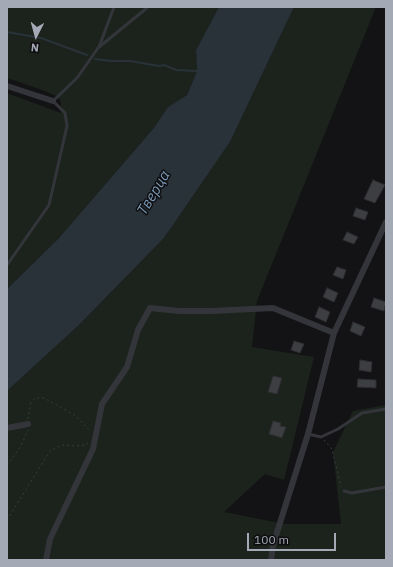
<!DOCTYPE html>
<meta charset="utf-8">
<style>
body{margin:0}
#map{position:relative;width:393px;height:567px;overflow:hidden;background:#131315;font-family:"IBM Plex Sans",sans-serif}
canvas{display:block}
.frame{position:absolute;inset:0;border:8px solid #a4a9b6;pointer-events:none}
.north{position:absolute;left:16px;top:16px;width:40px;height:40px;-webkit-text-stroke:3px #0e0e10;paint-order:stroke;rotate:186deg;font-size:11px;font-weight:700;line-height:16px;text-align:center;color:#a4a9b6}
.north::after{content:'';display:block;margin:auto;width:14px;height:18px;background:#a4a9b6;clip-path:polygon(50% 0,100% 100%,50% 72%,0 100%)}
.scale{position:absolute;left:247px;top:533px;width:89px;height:18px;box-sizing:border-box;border:2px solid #a4a9b6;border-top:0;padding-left:5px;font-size:12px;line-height:14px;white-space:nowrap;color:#a4a9b6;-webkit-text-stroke:3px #0e0e10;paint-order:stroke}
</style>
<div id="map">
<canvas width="393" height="567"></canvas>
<div class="frame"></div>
<div class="north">N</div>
<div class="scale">100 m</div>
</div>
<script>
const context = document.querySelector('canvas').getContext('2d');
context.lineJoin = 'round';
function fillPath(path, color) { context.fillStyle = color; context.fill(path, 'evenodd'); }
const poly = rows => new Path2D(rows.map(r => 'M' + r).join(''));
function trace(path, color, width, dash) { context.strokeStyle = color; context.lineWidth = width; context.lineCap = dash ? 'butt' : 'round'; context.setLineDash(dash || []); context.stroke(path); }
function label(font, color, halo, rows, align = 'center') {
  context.font = font + ' "IBM Plex Sans",sans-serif'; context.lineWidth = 3; context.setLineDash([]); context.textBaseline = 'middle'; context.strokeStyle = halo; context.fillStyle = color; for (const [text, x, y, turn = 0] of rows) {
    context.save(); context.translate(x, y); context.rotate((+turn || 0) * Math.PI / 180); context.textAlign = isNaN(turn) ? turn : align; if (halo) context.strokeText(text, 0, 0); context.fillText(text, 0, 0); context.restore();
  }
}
const green = poly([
 [7,7,219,7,196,50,197,71,187,95,168,107,153,129,58,239,7,289,7,93,61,113,61,101,56,96,45,91,7,78],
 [294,7,376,7,257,301,252,347,314,357,284,480,265,474,224,512,285,524,341,524,333,452,353,411,386,405,386,560,7,560,7,391,79,325,164,238,230,142]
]);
const water = poly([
 [219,7,294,7,230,142,164,238,79,325,7,391,7,289,58,239,153,129,168,107,187,95,197,71,196,50]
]);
const stream = poly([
 [7,32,41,38,87,55],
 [95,59,111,61,130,61,159,66,164,65,176,70,197,71]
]);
const building = poly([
 [373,180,385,185,375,203,364,199,373,180],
 [356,208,368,212,365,220,353,216,356,208],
 [347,232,358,237,354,244,343,240,347,232],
 [337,267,346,270,343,279,333,275,337,267],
 [327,288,338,293,334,302,323,297,327,288],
 [374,298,386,302,384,311,371,307,374,298],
 [319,307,330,312,326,322,315,317,319,307],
 [353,322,365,327,361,336,350,331,353,322],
 [294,341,304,344,300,353,291,350,294,341],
 [360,360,372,362,371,372,359,370,360,360],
 [273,376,282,378,277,394,268,392,273,376],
 [358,379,376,380,376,388,357,387,358,379],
 [273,421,281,423,280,426,286,427,282,438,269,434,273,421]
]);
const path = poly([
 [28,419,31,402,36,398,44,398,76,416,90,431],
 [324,440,332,449,341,487],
 [7,465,21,446,28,430],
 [7,520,50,451,62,445,74,446,85,445,88,443]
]);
const service = poly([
 [99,47,114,7],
 [7,265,49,205,67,126,65,113,53,101,77,78,98,48,148,7],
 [308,434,321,437,338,429,362,413,386,409],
 [344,491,352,493,386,487]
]);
const minor = poly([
 [7,86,53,101],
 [7,428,28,424],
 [46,560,50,539,93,449,102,404,127,367,138,330,150,308,179,311,211,311,273,308,334,333],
 [271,560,273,545,308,434,334,333,386,222]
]);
const waterNames = [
 ["Тверца",154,193,-59]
];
fillPath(green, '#1b231c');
fillPath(water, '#293239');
trace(stream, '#293239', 2);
fillPath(building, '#3d3e42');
trace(building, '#2d2d31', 1);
trace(path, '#3a3c41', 1, [2, 3]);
trace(service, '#34353a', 3);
trace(minor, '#34353a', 6);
label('italic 15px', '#7996b3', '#0e0e10', waterNames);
</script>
